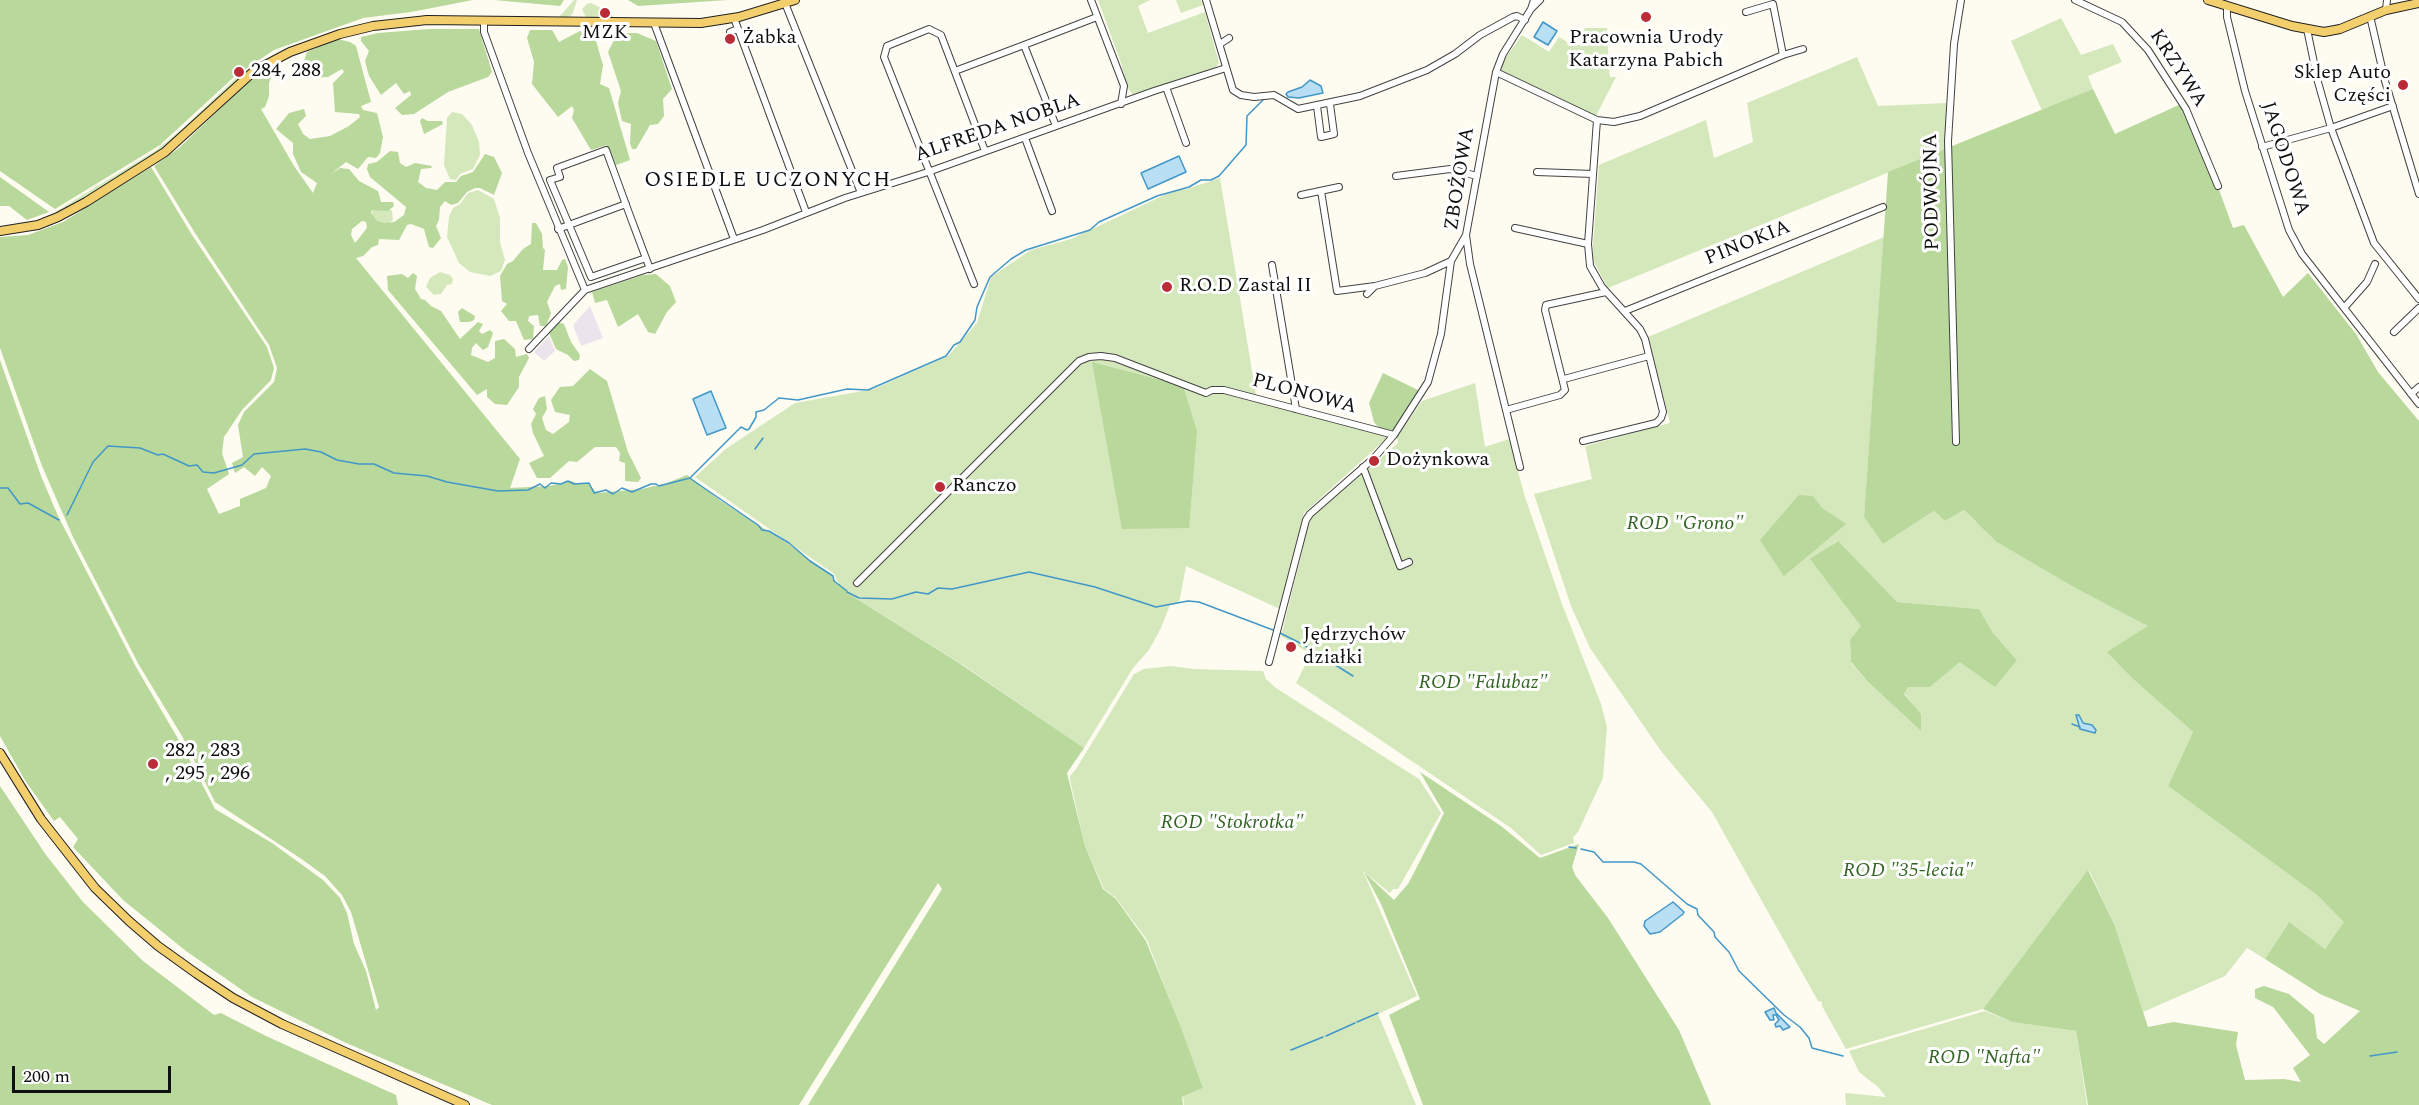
<!DOCTYPE html>
<meta charset="utf-8">
<style>
body{margin:0}
#map{position:relative;width:2419px;height:1105px;overflow:hidden;background:#fefbf1;font-family:Spectral,serif}
canvas{display:block}
.scale{position:absolute;left:12px;top:1066px;width:159px;height:27px;box-sizing:border-box;border:3px solid #0f0f0f;border-top:0;padding-left:8px;font-size:18px;line-height:21px;white-space:nowrap;color:#0f0f0f;-webkit-text-stroke:4px #fff;paint-order:stroke}
</style>
<div id="map">
<canvas width="2419" height="1105"></canvas>
<div class="scale">200 m</div>
</div>
<script>
const context = document.querySelector('canvas').getContext('2d');
context.lineJoin = 'round';
function fillPath(path, color) { context.fillStyle = color; context.fill(path, 'evenodd'); }
const poly = rows => new Path2D(rows.map(r => 'M' + r).join(''));
function trace(path, color, width, dash) { context.strokeStyle = color; context.lineWidth = width; context.lineCap = dash ? 'butt' : 'round'; context.setLineDash(dash || []); context.stroke(path); }
function label(font, color, halo, rows, align = 'center') {
  context.font = font + ' Spectral,serif'; context.lineWidth = 6; context.setLineDash([]); context.textBaseline = 'middle'; context.strokeStyle = halo; context.fillStyle = color; for (const [text, x, y, turn = 0] of rows) {
    context.save(); context.translate(x, y); context.rotate((+turn || 0) * Math.PI / 180); context.textAlign = isNaN(turn) ? turn : align; if (halo) context.strokeText(text, 0, 0); context.fillText(text, 0, 0); context.restore();
  }
}
const industrial = poly([
 [590,306,603,338,581,346,573,325],
 [549,336,555,351,544,361,534,352]
]);
const green = poly([
 [574,0,577,0,573,13,567,19,494,19,494,16,559,17],
 [1098,0,1150,0,1138,6,1148,33,1205,12,1219,63,1214,69,1133,95,1127,87,1121,63],
 [1176,0,1201,0,1203,5,1181,13],
 [591,3,601,8,599,13,607,17,610,13,614,18,587,19,582,9,587,4],
 [2061,18,2081,55,2113,44,2122,62,2088,76,2093,89,2042,111,2011,41],
 [378,20,376,22,366,24,241,75,284,49,342,28],
 [1585,28,1607,28,1609,72,1610,77,1616,77,1597,114,1594,116,1502,72,1501,68,1504,60,1522,35,1549,52,1559,37,1572,45,1582,45,1583,32],
 [1857,57,1878,106,1947,103,1945,149,1608,288,1592,259,1599,165,1706,120,1714,158,1753,142,1747,103],
 [236,78,238,80,235,83,198,121,151,159,60,214,55,212,155,151,182,129],
 [452,112,462,114,472,125,479,142,480,155,473,169,460,174,456,180,450,179,444,165,447,118],
 [1220,178,1256,395,1255,400,1388,437,1304,513,1280,609,1186,566,1179,603,1170,605,1161,628,1149,650,1133,668,1084,748,963,665,849,594,840,587,834,574,695,477,727,448,795,403,874,389,948,356,977,323,991,277,1031,250,1071,239,1173,191,1187,189],
 [478,190,494,199,500,218,500,242,505,260,501,271,490,276,470,272,459,263,447,237,449,217,453,208,460,204,468,193],
 [388,208,392,211,393,220,386,225,377,224,372,216,372,211,375,209],
 [1884,237,1864,517,1883,544,1934,511,1945,521,1964,510,1975,521,2079,590,2149,626,2108,652,2133,679,2193,732,2168,786,2317,895,2345,922,2325,949,2288,923,2265,959,2247,948,2225,976,2143,1012,2115,926,2089,870,1983,1009,1846,1049,1822,1006,1822,1002,1818,1001,1712,812,1661,751,1590,648,1571,606,1534,494,1592,479,1585,446,1670,423,1648,337],
 [1837,541,1897,602,1979,609,1993,633,2017,660,1960,662,1930,687,1908,687,1904,693,1921,715,1920,730,1868,682,1851,663,1850,640,1862,626,1811,560],
 [440,272,450,275,453,279,452,284,447,285,441,294,434,295,426,287,430,278],
 [1475,383,1485,447,1509,439,1525,497,1562,604,1601,704,1607,727,1603,778,1578,832,1573,837,1574,843,1541,855,1511,828,1296,683,1311,654,1281,636,1302,552,1305,533,1312,517,1398,443,1397,437,1422,401],
 [1171,666,1194,669,1263,671,1266,679,1276,688,1419,779,1441,813,1398,889,1393,889,1390,893,1363,871,1417,996,1378,1014,1416,1105,1184,1105,1183,1097,1203,1088,1147,940,1116,898,1104,889,1085,846,1070,780,1070,776,1076,769,1134,674,1144,669],
 [1985,1011,2012,1022,2076,1031,2087,1105,1846,1105,1845,1093,1886,1097,1878,1087,1859,1072,1849,1051]
]);
const forest = poly([
 [0,0,473,0,411,12,363,18,274,50,235,76,160,145,55,209,0,171],
 [494,0,564,0,560,6],
 [628,0,728,0,638,6],
 [429,29,479,29,492,72,488,77,448,92,414,114,402,115,395,108,411,95,410,91,404,94,396,83,381,95,369,76,365,61,369,51,361,41,361,37,378,33],
 [530,30,552,30,559,42,580,31,596,41,603,65,600,84,609,88,630,160,616,165,607,145,591,150,572,118,574,110,572,106,558,117,532,84,534,62,527,38],
 [624,33,637,33,656,41,672,89,663,99,664,116,658,124,650,125,636,149,632,149,630,143,631,124,622,121,618,103,621,91,608,52,613,42],
 [337,39,350,42,356,46,371,102,361,106,363,110,377,113,383,137,380,153,376,158,368,157,358,169,346,162,331,174,340,168,349,169,359,181,378,191,381,202,393,202,394,206,388,211,372,210,371,213,377,221,384,223,394,222,404,215,406,207,370,177,367,169,368,164,377,162,390,151,398,152,400,163,406,167,415,163,432,166,431,168,421,169,418,182,426,188,437,190,445,182,456,182,461,176,473,172,485,154,494,157,502,173,494,195,480,188,475,188,467,192,458,203,451,205,445,201,440,207,439,220,436,226,441,238,433,248,429,247,424,229,411,224,407,225,399,240,379,239,378,245,372,247,363,256,356,258,520,459,510,488,549,486,571,481,579,484,588,483,597,493,642,489,667,483,687,475,721,501,787,543,832,576,834,580,849,594,959,663,1084,748,1067,773,1085,846,1103,889,1116,899,1146,941,1181,1028,1203,1088,1182,1097,1183,1105,808,1105,942,889,938,883,799,1105,492,1105,344,1042,252,997,186,951,123,900,73,847,78,839,60,817,54,821,26,782,0,736,0,360,41,476,58,516,136,667,184,749,215,809,272,843,323,880,340,898,347,913,354,944,366,971,376,1010,379,1007,351,912,342,895,325,876,300,858,215,802,182,736,139,665,73,537,42,466,0,348,0,237,28,235,63,222,151,167,192,235,267,347,274,368,271,380,242,410,224,437,222,453,229,474,207,489,219,514,240,506,240,499,266,488,271,476,262,467,255,476,244,467,235,473,232,463,243,457,238,425,244,412,274,382,277,368,269,345,195,233,154,166,179,148,254,76,270,70,272,75,269,83,269,96,265,107,261,109,294,166,313,193,317,183,301,172,293,154,293,143,276,129,289,113,304,109,306,116,298,124,303,134,310,139,330,136,349,126,360,117,359,114,335,112,333,83,344,72,342,69,328,77,304,78,301,69,307,52],
 [362,221,366,222,367,228,355,243,351,235,352,229],
 [2093,89,2115,134,2181,104,2206,154,2233,228,2244,225,2283,297,2308,273,2356,334,2378,372,2419,421,2419,1105,2088,1105,2076,1031,2012,1022,1983,1009,2088,870,2115,926,2148,1027,2173,1022,2238,1032,2236,1045,2245,1080,2284,1079,2301,1082,2293,1068,2310,1055,2273,1007,2255,998,2255,989,2264,986,2289,994,2314,1015,2317,1038,2324,1044,2360,1011,2320,994,2265,959,2289,922,2325,949,2344,922,2317,895,2168,786,2193,732,2133,679,2107,652,2148,626,2079,590,1997,542,1964,510,1945,521,1934,511,1883,544,1864,517,1888,172],
 [422,118,428,121,442,121,443,124,424,134,420,121],
 [0,177,49,212,27,220,9,206,0,206],
 [532,223,536,223,542,234,543,248,545,250,543,270,557,270,562,260,565,259,568,267,566,289,561,290,560,284,555,286,547,302,551,313,546,326,540,326,538,315,529,316,528,321,534,326,533,339,524,340,516,321,509,321,501,311,507,304,502,301,500,276,507,264,513,261,523,249,531,244],
 [413,273,417,276,415,289,421,299,425,300,431,306,441,311,460,339,478,322,483,324,479,331,482,334,490,330,493,333,488,347,483,350,476,343,472,348,471,355,488,362,495,358,495,341,504,339,515,349,516,357,527,354,529,358,519,377,519,387,507,405,495,404,487,397,487,389,477,395,388,290,387,276,402,274,408,278],
 [656,274,670,286,676,302,667,312,655,334,648,332,638,314,618,327,607,300,595,303,592,292,643,275],
 [462,308,475,316,474,320,469,322,460,322,458,312],
 [557,322,564,324,571,342,580,355,579,360,574,361,568,355,556,349,549,333],
 [1092,362,1183,386,1197,431,1189,528,1122,529],
 [590,369,607,381,628,452,641,478,638,482,625,481,625,463,619,461,620,453,616,447,595,447,577,462,569,461,550,478,537,478,529,463,544,456,533,433,531,424,536,414,533,409,539,398,545,396,547,409,542,418,546,430,553,434,569,422,570,415,555,412,551,400,560,387,573,386],
 [1383,373,1420,391,1394,431,1379,428,1374,422,1369,403],
 [1799,495,1813,496,1822,508,1846,524,1784,576,1760,540],
 [1838,541,1897,602,1979,609,1993,633,2017,660,1995,687,1960,662,1930,687,1908,687,1904,694,1921,714,1921,731,1868,682,1851,662,1850,640,1861,626,1810,559],
 [1420,772,1501,826,1540,858,1579,844,1572,867,1575,875,1608,918,1679,1030,1711,1105,1423,1105,1389,1015,1420,999,1381,904,1364,872,1394,900,1408,884,1420,861,1444,813],
 [0,786,46,855,83,902,143,961,214,1015,221,1013,266,1036,396,1095,398,1105,0,1105]
]);
const water = poly([
 [1543,22,1557,31,1548,45,1534,37,1543,22],
 [1310,80,1321,86,1323,93,1299,98,1288,97,1286,94,1288,92,1302,87,1310,80],
 [1179,156,1186,172,1148,189,1141,173,1179,156],
 [711,391,726,428,707,435,693,399,711,391],
 [2076,715,2079,715,2083,723,2092,725,2096,730,2095,733,2080,729,2076,715],
 [1673,902,1684,912,1683,914,1660,932,1650,934,1644,926,1645,921,1673,902],
 [1774,1008,1776,1013,1790,1027,1783,1030,1780,1026,1776,1027,1775,1024,1779,1020,1776,1015,1773,1015,1774,1020,1770,1020,1765,1012,1774,1008]
]);
const stream = poly([
 [755,449,763,438],
 [691,479,758,525,762,530,769,531,789,543,810,561,833,576,834,581,847,591],
 [0,488,8,488,20,504,28,503,59,520],
 [67,515,93,462,108,446,140,448,158,455,163,454,189,466,197,465,203,472,214,473,242,465,254,454,305,449,321,452,337,460,359,464,374,464,394,473,427,476,447,482,498,491,528,490,540,484,545,488,551,483,561,484,568,481,574,484,589,483,594,493,606,490,613,494,622,488,632,492,651,484,656,484,659,486,690,478,741,427,747,430,749,429,756,417,756,412,764,410,779,398,798,400,847,389,868,390,946,356,954,345,960,342,975,320,977,307,990,277,1011,259,1026,250,1090,230,1099,222,1157,196,1189,187,1201,180,1211,180,1219,176,1246,145,1247,116,1264,99],
 [847,592,859,598,892,599,916,592,928,594,938,588,952,589,1029,572,1095,587,1156,607,1188,601,1199,602,1273,630],
 [1280,633,1302,644,1353,676],
 [2072,724,2080,727],
 [1569,847,1576,848],
 [1581,849,1594,852,1603,862,1634,862,1641,864,1687,904,1697,909,1698,915,1714,932,1715,937,1729,952,1739,971,1784,1015,1800,1027,1809,1038,1812,1048,1843,1056],
 [1357,1022,1378,1013],
 [1326,1036,1355,1023],
 [1291,1050,1323,1037],
 [2370,1056,2397,1052]
]);
const minor = poly([
 [1091,0,1124,86,1121,104],
 [1206,0,1233,90,1241,95,1254,97,1274,95,1298,109,1360,96,1427,70,1455,54,1480,35,1513,17,1517,16,1525,20],
 [2075,0,2122,22,2148,50,2186,109,2218,186],
 [785,3,861,193],
 [2227,6,2227,17,2245,91,2289,230,2302,254,2419,404],
 [1531,9,1540,0],
 [2386,10,2387,0],
 [1746,12,1773,4,1783,55],
 [2370,16,2385,81,2419,194],
 [734,18,806,212],
 [484,21,484,32,528,153,585,290],
 [654,23,734,239],
 [2307,29,2318,82,2331,128,2374,243,2419,299],
 [730,32,738,29],
 [1220,44,1229,38],
 [1024,45,1097,17],
 [955,71,1024,45,1056,126],
 [1496,72,1597,120,1614,122,1640,116,1783,55,1803,49],
 [1166,87,1186,143],
 [1317,106,1321,137,1334,134,1330,104],
 [1025,138,1052,211],
 [2262,147,2331,128,2393,106],
 [1537,172,1593,174],
 [1396,176,1450,169,1477,176],
 [1321,191,1337,291,1375,286],
 [1301,195,1339,187],
 [1515,228,1588,244],
 [558,229,626,204],
 [646,258,591,277,550,180,560,177,557,168,606,150,629,213,650,269],
 [1272,265,1296,409],
 [974,284,884,57,887,46,929,29,941,35,985,151],
 [1367,294,1375,286,1425,273,1451,261],
 [2344,308,2367,282,2375,264],
 [1625,311,1883,207],
 [2394,332,2419,308],
 [529,349,585,290,763,230,845,198,928,172,1154,91,1226,68],
 [1564,379,1649,356],
 [2411,394,2419,387],
 [1506,410,1560,395,1565,390,1545,310,1546,305,1606,292],
 [1583,441,1656,423,1661,418,1663,412,1645,339,1640,329,1602,287,1590,266,1588,244,1597,120],
 [1956,442,1948,141,1954,44,1961,0],
 [1363,467,1400,566,1409,562],
 [1520,467,1470,264,1466,235,1496,72,1503,54,1531,9,1534,0],
 [857,583,1079,361,1089,357,1101,356,1115,358,1206,393,1212,390,1224,390,1394,435],
 [1269,662,1306,520,1310,514,1374,458,1394,435,1428,382,1441,334,1451,261,1466,235]
]);
const major = poly([
 [2208,0,2292,26,2324,32,2340,29,2386,10,2419,3],
 [0,231,38,225,58,217,86,202,165,152,254,71,290,52,340,34,373,26,427,20,701,23,739,17,795,0],
 [0,753,41,819,95,888,129,921,158,946,197,974,233,998,282,1024,465,1105]
]);
const markers = [
 [605,13,6,"#ba2c37"],
 [1646,17,6,"#ba2c37"],
 [730,39,6,"#ba2c37"],
 [239,72,6,"#ba2c37"],
 [2403,85,6,"#ba2c37"],
 [1167,287,6,"#ba2c37"],
 [1374,461,6,"#ba2c37"],
 [940,487,6,"#ba2c37"],
 [1291,647,6,"#ba2c37"],
 [153,764,6,"#ba2c37"]
];
const poiNames = [
 ["MZK",605,34,"center"],
 ["Żabka",742,39],
 ["Pracownia Urody",1646,39,"center"],
 ["Katarzyna Pabich",1646,62,"center"],
 ["284, 288",251,72],
 ["Sklep Auto",2391,74,"right"],
 ["Części",2391,97,"right"],
 ["R.O.D Zastal II",1179,287],
 ["Dożynkowa",1386,461],
 ["Ranczo",952,487],
 ["Jędrzychów",1303,636],
 ["działki",1303,659],
 ["282 , 283",165,752],
 [", 295 , 296",165,775]
];
const streetNames = [
 ["KRZYWA",2177,69,57],
 ["ALFREDA NOBLA",998,129,-19],
 ["JAGODOWA",2284,159,72],
 ["ZBOŻOWA",1461,179,-81],
 ["PODWÓJNA",1933,192,-91],
 ["PINOKIA",1748,244,-22],
 ["PLONOWA",1304,395,15]
];
const parkNames = [
 ["ROD \"Grono\"",1685,525],
 ["ROD \"Falubaz\"",1483,684],
 ["ROD \"Stokrotka\"",1232,824],
 ["ROD \"35-lecia\"",1908,872],
 ["ROD \"Nafta\"",1984,1059]
];
const neighbourhoodNames = [
 ["OSIEDLE UCZONYCH",768,182]
];
fillPath(industrial, '#ebe4ed');
fillPath(green, '#d4e8bb');
fillPath(forest, '#b9d89b');
fillPath(water, '#b8dff4');
trace(water, '#4197c8', 1.5);
trace(stream, '#4197c8', 1.5);
trace(minor, '#424242', 8);
trace(major, '#202020', 10);
trace(minor, '#fff', 6);
trace(major, '#f3ce6d', 8);
for (const [x, y, r, color] of markers) { const dot = new Path2D(); dot.arc(x, y, r, 0, 2 * Math.PI); context.fillStyle = color; context.fill(dot); trace(dot, '#fff', 2); }
label('20px', '#0f0f0f', '#fff', poiNames, 'left');
label('20px', '#0f0f0f', '#fff', streetNames);
label('italic 20px', '#316421', '#fff', parkNames);
context.letterSpacing = '1.5px';
label('21px', '#0f0f0f', '#fff', neighbourhoodNames);
context.letterSpacing = '0px';
</script>
